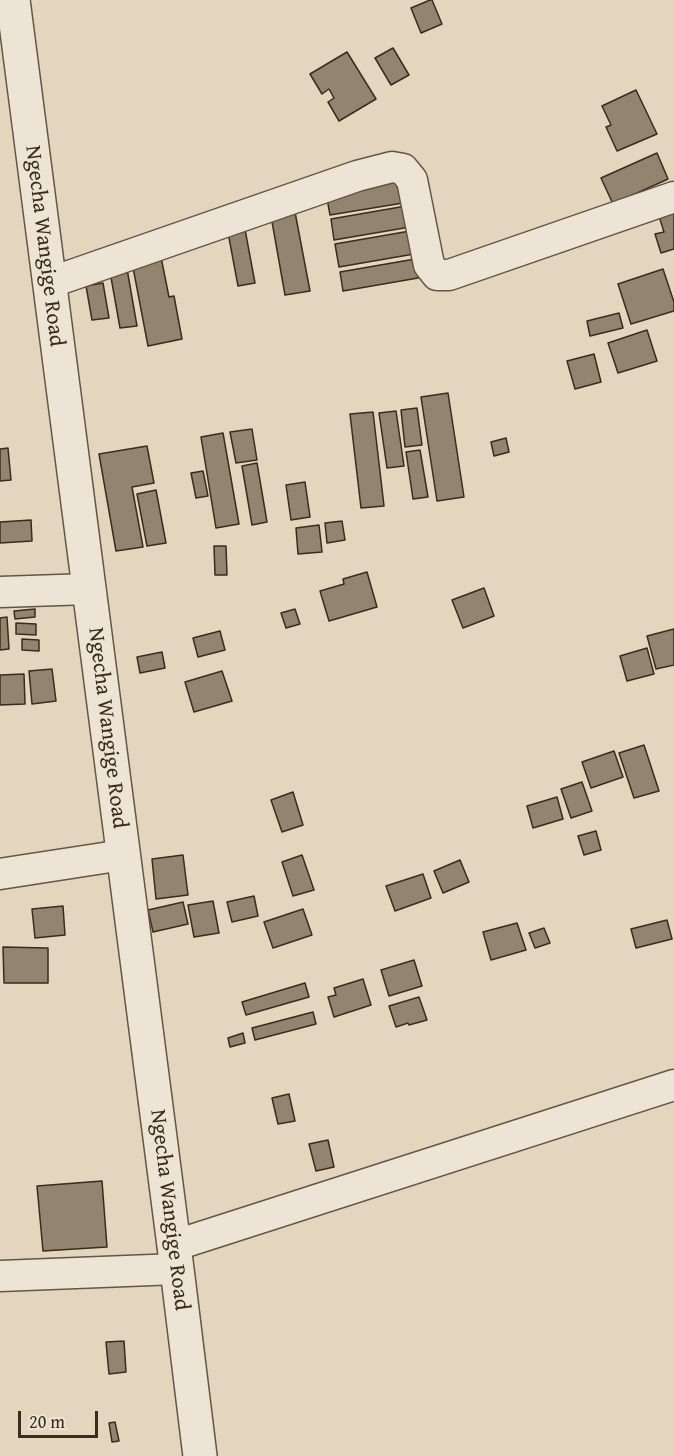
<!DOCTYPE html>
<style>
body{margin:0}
#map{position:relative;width:674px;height:1456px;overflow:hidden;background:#e4d6be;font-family:"Gentium Book Plus",serif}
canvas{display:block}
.scale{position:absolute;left:18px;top:1411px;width:80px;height:27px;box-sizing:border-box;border:3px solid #392c1a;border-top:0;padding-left:8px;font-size:18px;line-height:21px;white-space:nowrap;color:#392c1a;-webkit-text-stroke:4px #ede4d5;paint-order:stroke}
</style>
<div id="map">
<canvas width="674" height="1456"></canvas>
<div class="scale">20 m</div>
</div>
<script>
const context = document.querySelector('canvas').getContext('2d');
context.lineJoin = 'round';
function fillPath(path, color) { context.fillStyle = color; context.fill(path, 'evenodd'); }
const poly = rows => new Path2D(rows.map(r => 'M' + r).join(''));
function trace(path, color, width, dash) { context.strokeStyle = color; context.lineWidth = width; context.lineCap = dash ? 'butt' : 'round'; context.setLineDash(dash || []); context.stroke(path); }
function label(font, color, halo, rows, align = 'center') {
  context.font = font + ' "Gentium Book Plus",serif'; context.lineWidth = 4.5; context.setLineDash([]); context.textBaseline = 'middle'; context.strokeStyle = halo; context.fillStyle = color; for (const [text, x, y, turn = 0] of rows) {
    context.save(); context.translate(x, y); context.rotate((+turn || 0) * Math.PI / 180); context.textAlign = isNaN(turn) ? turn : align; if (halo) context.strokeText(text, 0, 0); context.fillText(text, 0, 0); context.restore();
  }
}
const building = poly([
 [430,0,432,0,442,24,421,33,411,8,430,0],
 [393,48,409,75,391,85,375,58,393,48],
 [347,52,376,99,339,121,328,102,334,98,329,89,322,94,310,74,347,52],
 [636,90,657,134,617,151,606,127,611,125,602,106,636,90],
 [657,153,668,179,613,204,601,178,657,153],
 [399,181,403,203,330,215,326,193,399,181],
 [406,206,410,227,334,240,331,219,406,206],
 [295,212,310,291,285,295,271,216,295,212],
 [674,212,674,249,661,253,655,234,664,232,659,216,674,212],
 [244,224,255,283,238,286,227,227,244,224],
 [410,231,414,254,339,267,335,244,410,231],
 [160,252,169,297,174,296,182,339,148,346,131,257,160,252],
 [415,259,418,278,343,291,340,272,415,259],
 [126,263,137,326,120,328,109,266,126,263],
 [663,269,674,302,674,311,631,324,618,284,663,269],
 [103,283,109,318,92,320,86,286,103,283],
 [619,313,623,328,590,336,587,321,619,313],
 [647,330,657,361,618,373,608,343,647,330],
 [594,354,601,382,575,389,567,361,594,354],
 [448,393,464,497,437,501,421,397,448,393],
 [417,408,422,445,405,447,401,410,417,408],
 [396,411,404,466,387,468,379,413,396,411],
 [373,412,384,506,361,508,350,414,373,412],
 [252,429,257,460,236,463,230,432,252,429],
 [223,433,239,524,216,528,201,437,223,433],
 [506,438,509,452,494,456,491,442,506,438],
 [147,446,154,483,132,487,143,547,116,551,99,454,147,446],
 [8,448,11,480,0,481,0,449,8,448],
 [420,450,428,497,413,499,406,452,420,450],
 [257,463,267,522,252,525,242,466,257,463],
 [203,471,208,496,196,498,191,473,203,471],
 [305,482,310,517,291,520,286,485,305,482],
 [156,490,166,543,147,546,137,494,156,490],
 [31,520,32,541,0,543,0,522,31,520],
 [342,521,345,540,327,543,325,523,342,521],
 [319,525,322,552,298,554,296,528,319,525],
 [214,546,226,546,227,575,215,575,214,546],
 [367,572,377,607,329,621,320,591,344,584,343,579,367,572],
 [484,588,494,616,463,628,452,600,484,588],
 [35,609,35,617,15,619,14,611,35,609],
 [295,609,300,624,286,628,281,613,295,609],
 [7,617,9,649,0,650,0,618,7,617],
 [16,623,36,624,36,635,16,634,16,623],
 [674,629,674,665,656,669,647,636,674,629],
 [220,631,225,650,198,657,193,638,220,631],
 [22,639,39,640,39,651,22,650,22,639],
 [647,648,654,674,627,681,620,656,647,648],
 [162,652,165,668,140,673,137,657,162,652],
 [52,669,56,701,32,704,29,671,52,669],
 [222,671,232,701,194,712,185,682,222,671],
 [24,674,25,704,0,705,0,675,24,674],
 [644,745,659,791,634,798,619,753,644,745],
 [614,751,623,777,591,788,582,762,614,751],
 [582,782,592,811,571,818,561,789,582,782],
 [293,792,303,825,282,832,271,800,293,792],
 [557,797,563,819,533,828,527,806,557,797],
 [596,831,601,850,584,855,578,836,596,831],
 [183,855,188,895,156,899,152,859,183,855],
 [302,855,314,890,293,896,282,862,302,855],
 [460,860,469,882,443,893,434,871,460,860],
 [423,874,431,898,395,911,386,886,423,874],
 [254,896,258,916,232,922,227,902,254,896],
 [213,901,219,933,194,937,188,905,213,901],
 [183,902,188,924,153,932,148,910,183,902],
 [63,906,65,935,35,938,32,909,63,906],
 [303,909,312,935,273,948,264,922,303,909],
 [667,920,672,939,636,948,631,929,667,920],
 [517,923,526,950,491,960,483,932,517,923],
 [544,928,550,943,535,948,529,933,544,928],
 [3,947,48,948,48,983,4,983,3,947],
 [414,960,422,986,389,996,381,970,414,960],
 [363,979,371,1005,334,1017,328,997,336,995,334,988,363,979],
 [305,983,309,997,246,1015,242,1002,305,983],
 [419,997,427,1020,409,1025,408,1023,396,1027,389,1006,419,997],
 [313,1012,316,1024,255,1040,252,1028,313,1012],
 [243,1033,245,1043,230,1047,228,1038,243,1033],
 [289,1094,295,1121,278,1124,272,1098,289,1094],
 [328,1140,334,1167,316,1171,309,1144,328,1140],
 [102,1181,107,1247,43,1251,37,1186,102,1181],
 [124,1341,126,1372,109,1374,106,1342,124,1341],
 [115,1422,119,1441,112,1442,109,1423,115,1422]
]);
const minor = poly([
 [49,283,357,176,392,167,403,169,412,180,429,265,437,275,449,275,674,197],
 [0,592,89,589],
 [0,874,123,855],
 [173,1246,674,1085],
 [0,1276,177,1269]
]);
const tertiary = poly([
 [13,0,177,1269,200,1456]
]);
const streetNames = [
 ["Ngecha Wangige Road",44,246,83],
 ["Ngecha Wangige Road",107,728,83],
 ["Ngecha Wangige Road",169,1210,83]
];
fillPath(building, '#92846f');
trace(building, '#392c1a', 1.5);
trace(minor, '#645643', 33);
trace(tertiary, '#645643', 36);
trace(minor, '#ede4d5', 30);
trace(tertiary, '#ede4d5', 33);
label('22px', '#392c1a', '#ede4d5', streetNames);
</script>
